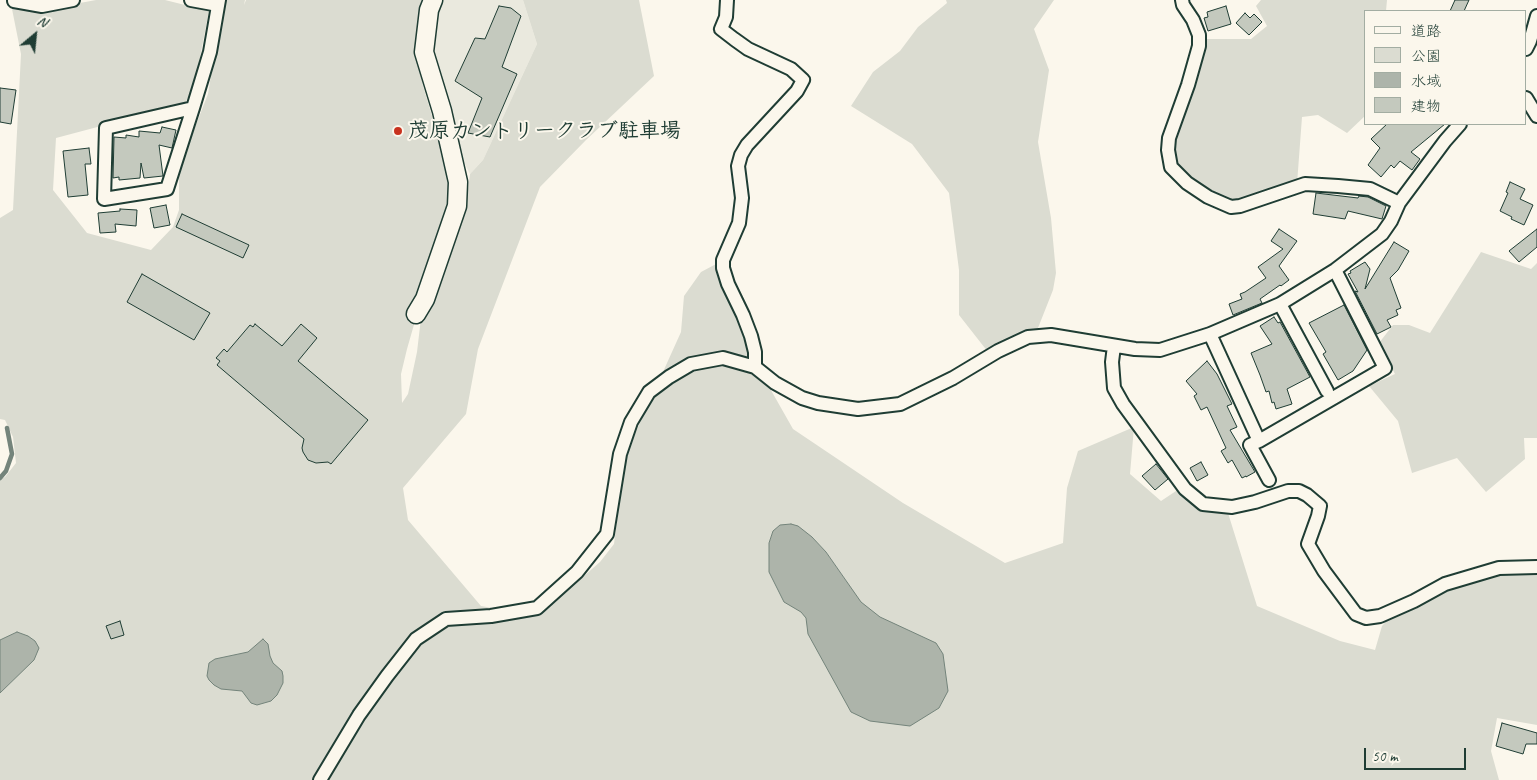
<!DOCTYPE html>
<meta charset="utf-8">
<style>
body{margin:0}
#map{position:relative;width:1537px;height:780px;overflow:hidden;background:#fbf7ec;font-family:Caveat,"Klee One",sans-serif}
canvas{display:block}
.legend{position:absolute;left:1364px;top:10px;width:162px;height:115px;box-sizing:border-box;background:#fbf7ec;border:1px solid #a3ada2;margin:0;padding:6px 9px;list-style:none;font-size:15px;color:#1f3d34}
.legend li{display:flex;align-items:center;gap:10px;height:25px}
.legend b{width:25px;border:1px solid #a3ada2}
.north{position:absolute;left:10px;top:10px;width:50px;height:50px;-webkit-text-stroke:4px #fbf7ec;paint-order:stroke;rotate:28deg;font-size:14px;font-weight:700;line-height:20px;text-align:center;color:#1f3d34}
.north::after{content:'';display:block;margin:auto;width:18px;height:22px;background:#1f3d34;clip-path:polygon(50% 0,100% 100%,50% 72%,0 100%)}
.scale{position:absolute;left:1364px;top:748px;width:102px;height:22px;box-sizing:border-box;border:2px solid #1f3d34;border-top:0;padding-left:6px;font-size:15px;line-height:18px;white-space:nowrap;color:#1f3d34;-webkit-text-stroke:4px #fbf7ec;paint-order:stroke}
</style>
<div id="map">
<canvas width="1537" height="780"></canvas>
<ul class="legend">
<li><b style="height:6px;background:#fbf7ec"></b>道路</li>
<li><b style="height:14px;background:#dbdcd1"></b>公園</li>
<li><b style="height:14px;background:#adb4aa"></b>水域</li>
<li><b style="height:14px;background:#c4c9be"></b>建物</li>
</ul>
<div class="north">N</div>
<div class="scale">50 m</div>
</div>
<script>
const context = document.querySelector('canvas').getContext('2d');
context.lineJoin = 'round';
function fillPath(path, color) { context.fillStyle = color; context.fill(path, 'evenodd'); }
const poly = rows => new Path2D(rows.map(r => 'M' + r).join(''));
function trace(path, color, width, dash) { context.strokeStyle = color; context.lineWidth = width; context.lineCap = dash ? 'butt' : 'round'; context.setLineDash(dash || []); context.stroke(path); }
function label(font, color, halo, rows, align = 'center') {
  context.font = font + ' Caveat,"Klee One",sans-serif'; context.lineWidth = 4; context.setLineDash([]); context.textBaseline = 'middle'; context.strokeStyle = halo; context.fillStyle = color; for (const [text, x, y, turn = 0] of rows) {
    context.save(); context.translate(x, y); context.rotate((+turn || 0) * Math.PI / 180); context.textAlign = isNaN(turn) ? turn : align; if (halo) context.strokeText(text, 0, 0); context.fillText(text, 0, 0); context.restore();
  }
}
const built = poly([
 [439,0,523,0,537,44,483,160,470,174,457,149,432,64,434,19]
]);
const green = poly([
 [96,0,165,0,209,11,194,88,184,104,56,138,53,190,87,233,151,250,173,227,179,210,179,168,208,94,223,0,245,0,244,5,246,0,427,0,419,21,419,65,423,86,449,172,450,199,407,349,401,374,402,403,408,394,417,352,421,318,465,214,470,174,483,160,537,44,523,0,639,0,654,76,586,140,540,187,478,349,466,414,403,488,408,520,481,606,538,616,600,562,614,544,625,456,681,332,684,296,701,272,718,263,746,336,751,355,793,429,903,503,1005,563,1063,543,1067,488,1078,451,1134,427,1130,474,1161,501,1179,489,1209,511,1228,513,1257,606,1340,641,1375,650,1382,626,1389,618,1445,589,1491,574,1537,570,1537,725,1497,718,1491,751,1499,780,0,780,0,479,5,477,16,463,13,437,5,420,0,419,0,218,13,210,21,54,11,4,42,10],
 [773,531,812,537,826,552,847,582,769,572,769,543],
 [946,0,1054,0,1034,29,1049,70,1038,142,1051,218,1056,273,1053,290,1036,333,988,352,959,315,959,270,949,193,912,144,851,106,873,72,900,51,918,27,947,3],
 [1261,0,1387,0,1386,11,1366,11,1366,115,1347,133,1318,115,1302,117,1297,184,1254,197,1228,203,1209,195,1173,165,1172,134,1202,39,1251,39,1267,26,1256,6],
 [1481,252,1531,269,1537,263,1537,438,1524,438,1525,459,1486,492,1457,458,1412,473,1398,421,1369,386,1395,374,1379,343,1393,325,1409,325,1430,333]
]);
const water = poly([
 [791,524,798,526,812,537,826,552,861,602,880,617,936,643,943,654,948,691,939,708,910,726,870,721,851,712,808,634,806,618,801,612,784,602,769,572,769,543,773,531,780,525,791,524],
 [17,632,28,636,35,641,39,648,34,660,0,693,0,640,17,632],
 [263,639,268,644,270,656,273,663,282,671,283,676,283,683,277,695,271,701,257,705,251,703,242,691,221,689,214,685,209,680,207,676,209,663,215,659,248,652,263,639]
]);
const stream = poly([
 [0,478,6,471,12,454,7,428]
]);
const building = poly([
 [1455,0,1469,0,1464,11,1450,11,1455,0],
 [499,6,511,8,521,16,502,67,517,74,490,137,468,133,482,98,455,81,475,38,485,39,499,6],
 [1226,6,1231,24,1208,31,1204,18,1208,17,1207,12,1226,6],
 [1245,13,1250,18,1254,14,1262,22,1249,35,1236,23,1245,13],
 [0,88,16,90,11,124,0,122,0,88],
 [1387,124,1445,124,1411,152,1420,159,1412,170,1400,161,1394,168,1391,165,1381,177,1368,165,1380,148,1371,139,1387,124],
 [162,127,176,130,172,148,159,145,163,176,144,178,141,163,140,178,119,180,119,177,113,178,114,137,126,138,126,135,139,137,139,131,160,133,162,127],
 [89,148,91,164,85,164,88,195,68,197,63,151,89,148],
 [1510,182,1525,189,1520,199,1533,205,1524,225,1511,219,1512,217,1500,211,1508,193,1506,192,1510,182],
 [1316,193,1358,198,1359,196,1368,197,1386,206,1382,219,1348,211,1345,219,1313,214,1316,193],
 [166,205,170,225,154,228,150,208,166,205],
 [120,209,137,210,136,226,115,224,116,232,100,233,98,213,120,211,120,209],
 [182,214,249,245,243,258,176,227,182,214],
 [1279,229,1297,241,1279,266,1289,280,1281,286,1280,285,1260,299,1262,303,1233,315,1229,304,1242,299,1240,294,1245,292,1266,278,1258,267,1283,249,1271,241,1279,229],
 [1537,229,1537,247,1519,262,1509,251,1537,229],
 [1394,242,1409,251,1398,270,1390,278,1401,308,1396,310,1398,315,1387,320,1391,327,1377,334,1355,291,1358,292,1348,274,1351,273,1350,271,1365,262,1370,269,1365,289,1394,242],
 [142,274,210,313,194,340,127,302,142,274],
 [1344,305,1367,350,1353,371,1338,380,1323,354,1326,352,1309,323,1344,305],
 [1274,317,1278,323,1280,322,1310,377,1287,389,1292,404,1276,409,1274,402,1272,403,1269,391,1266,392,1260,375,1251,353,1272,344,1260,326,1274,317],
 [255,324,282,346,301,324,317,338,298,361,368,420,331,464,328,462,316,463,308,460,303,452,302,448,304,439,217,365,220,361,216,358,224,349,227,352,250,325,253,327,255,324],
 [1207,361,1217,374,1232,404,1227,406,1237,427,1230,430,1255,472,1246,477,1246,476,1242,478,1232,460,1228,463,1221,451,1226,448,1207,407,1201,410,1194,396,1197,394,1186,381,1207,361],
 [1201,462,1208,475,1197,481,1190,468,1201,462],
 [1156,464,1168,479,1155,490,1142,476,1156,464],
 [120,621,124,635,111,639,106,626,120,621],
 [1502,723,1537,733,1537,744,1526,744,1523,754,1496,746,1502,723]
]);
const street = poly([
 [191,0,218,5],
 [727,0,726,17,721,29,734,39,748,49,791,69,803,80,797,91,747,145,741,155,738,166,742,198,739,223,723,260,723,268,728,284,743,315,751,336,755,352,755,367],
 [1182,0,1183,5,1193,20,1199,35,1199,46,1188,85,1169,138,1168,150,1171,167,1187,183,1208,197,1231,207,1240,206,1305,184,1338,186,1370,189,1399,203],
 [14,1,42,6,73,0],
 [1526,49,1530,41,1537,16],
 [1526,98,1537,116],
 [193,108,106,128,104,199,167,189,193,108,210,52,219,0],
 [1280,304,1327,391],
 [1210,334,1259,441,1385,368,1335,270],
 [1114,346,1112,362,1114,388,1123,404,1185,489,1203,504,1232,507,1255,502,1288,491,1299,491,1307,495,1320,506,1318,516,1308,544,1324,571,1356,614,1366,618,1380,616,1414,601,1445,584,1499,568,1537,567],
 [1259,441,1250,445,1269,480],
 [320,780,359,715,387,676,416,639,446,619,491,616,537,608,577,572,607,534,620,454,631,422,649,392,669,377,691,364,723,358,755,367,775,383,802,398,818,403,858,409,900,404,953,378,998,351,1028,337,1051,335,1135,349,1160,350,1210,334,1280,304,1335,270,1382,234,1391,221,1399,203,1445,141,1460,124]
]);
const secondary = poly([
 [416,314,425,299,457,206,458,182,442,111,424,52,429,10,433,0]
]);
const markers = [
 [398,131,5,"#c8321e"]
];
const poiNames = [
 ["茂原カントリークラブ駐車場",408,131]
];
fillPath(built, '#eae9de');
fillPath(green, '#dbdcd1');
fillPath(water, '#adb4aa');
trace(water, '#74847b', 1);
trace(stream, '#74847b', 4.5);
fillPath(building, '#c4c9be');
trace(building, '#1f3d34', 1);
trace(street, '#1f3d34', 16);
trace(secondary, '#1f3d34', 21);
trace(street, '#fbf7ec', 12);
trace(secondary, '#fbf7ec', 18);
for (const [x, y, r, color] of markers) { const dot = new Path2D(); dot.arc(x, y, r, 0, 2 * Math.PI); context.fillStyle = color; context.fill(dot); trace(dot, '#fbf7ec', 2); }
label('bold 21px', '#1f3d34', '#fbf7ec', poiNames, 'left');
</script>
